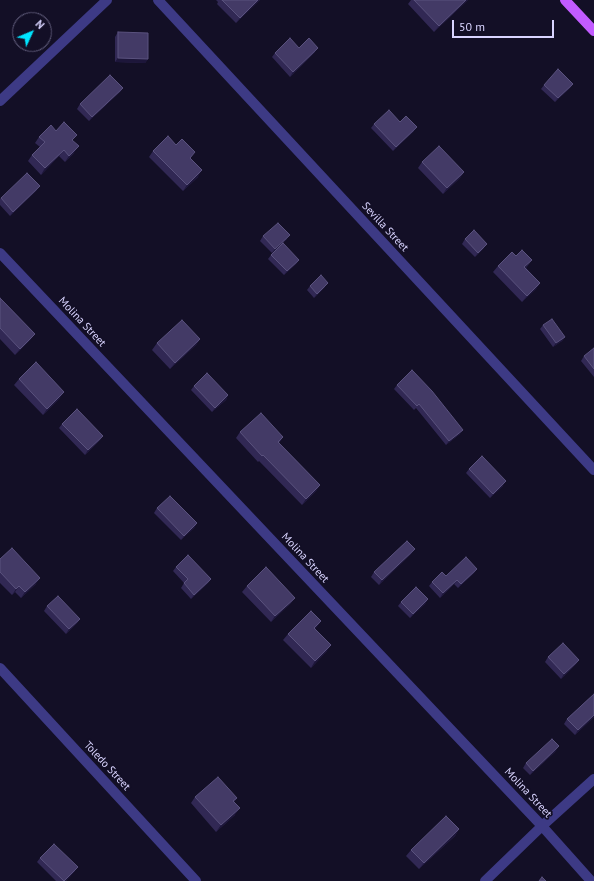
<!DOCTYPE html>
<style>
body{margin:0}
#map{position:relative;width:594px;height:881px;overflow:hidden;background:#130f26;font-family:"PT Sans",sans-serif}
canvas{display:block}
.north{position:absolute;left:12px;top:12px;width:40px;height:40px;box-sizing:border-box;background:#130f26;border:1px solid #625e7d;border-radius:50%;rotate:46deg;font-size:11px;font-weight:700;line-height:16px;text-align:center;color:#d9d4ff}
.north::after{content:'';display:block;margin:auto;width:14px;height:18px;background:#00e5ff;clip-path:polygon(50% 0,100% 100%,50% 72%,0 100%)}
.scale{position:absolute;left:452px;top:20px;width:102px;height:18px;box-sizing:border-box;border:2px solid #d9d4ff;border-top:0;padding-left:5px;font-size:12px;line-height:14px;white-space:nowrap;color:#d9d4ff;-webkit-text-stroke:3px #130f26;paint-order:stroke}
</style>
<div id="map">
<canvas width="594" height="881"></canvas>
<div class="north">N</div>
<div class="scale">50 m</div>
</div>
<script>
const context = document.querySelector('canvas').getContext('2d');
context.lineJoin = 'round';
const poly = rows => new Path2D(rows.map(r => 'M' + r).join(''));
function trace(path, color, width, dash) { context.strokeStyle = color; context.lineWidth = width; context.lineCap = dash ? 'butt' : 'round'; context.setLineDash(dash || []); context.stroke(path); }
function fillPath(path, color) { context.fillStyle = color; context.fill(path, 'evenodd'); }
function label(font, color, halo, rows, align = 'center') {
  context.font = font + ' "PT Sans",sans-serif'; context.lineWidth = 3.5; context.setLineDash([]); context.textBaseline = 'middle'; context.strokeStyle = halo; context.fillStyle = color; for (const [text, x, y, turn = 0] of rows) {
    context.save(); context.translate(x, y); context.rotate((+turn || 0) * Math.PI / 180); context.textAlign = isNaN(turn) ? turn : align; if (halo) context.strokeText(text, 0, 0); context.fillText(text, 0, 0); context.restore();
  }
}
const minor = poly([
 [158,0,594,470],
 [0,101,107,0],
 [0,253,542,826,591,881],
 [0,668,196,881],
 [485,881,542,826,594,779]
]);
const major = poly([
 [565,0,594,31]
]);
const wall = poly([
 [216,0,260,0,236,23,217,4,218,2],
 [411,0,468,0,434,32,408,4],
 [118,32,148,59,145,63,115,62,115,37],
 [299,48,315,52,290,77,272,57,275,53],
 [573,84,570,88,555,102,541,89,544,85],
 [123,88,120,92,89,121,77,109,80,104],
 [400,122,414,131,393,151,371,128,374,124],
 [56,131,73,141,74,153,65,162,59,156,41,175,28,161,32,155,40,147,35,143,39,137],
 [153,151,198,177,183,191,149,157],
 [422,162,464,172,460,178,443,194,418,168],
 [37,190,10,216,0,205,0,199,1,198],
 [263,236,287,239,272,253,260,241],
 [465,239,484,248,475,257,462,244],
 [271,255,299,260,296,264,284,275,268,259],
 [516,256,532,260,526,268,540,283,536,289,522,302,493,272,498,266],
 [310,286,325,287,314,298,307,290],
 [0,298,35,334,30,340,15,355,0,339],
 [543,325,565,337,562,341,553,347,540,329],
 [200,339,196,345,170,369,152,350,157,343],
 [594,348,594,377,581,361,584,356],
 [19,379,60,398,43,415,14,385],
 [397,385,460,434,446,445,416,408,414,410,394,389],
 [194,386,228,395,226,400,212,412,191,390],
 [62,424,103,436,100,440,85,455,59,428],
 [240,432,283,437,279,443,320,485,316,491,302,505,259,461,258,462,236,438],
 [469,469,503,486,490,498,466,473],
 [157,508,197,523,194,528,181,540,154,513],
 [412,553,379,585,371,577,374,572],
 [0,559,36,584,21,598,15,592,12,595,0,583],
 [176,567,211,579,208,583,191,599,181,588,184,583,173,571],
 [477,569,474,573,458,588,454,584,440,598,429,586,432,582,446,576],
 [247,586,295,598,290,604,271,622,242,592],
 [428,599,425,604,410,618,398,606,401,602],
 [47,606,80,619,77,623,66,634,44,611],
 [321,621,315,629,327,651,311,668,283,640,288,634],
 [548,657,579,660,576,664,561,679,545,662],
 [594,694,594,717,575,735,564,724,567,719],
 [556,751,530,775,523,768,526,763],
 [195,797,237,798,234,802,235,815,216,832,191,803],
 [459,829,455,836,419,869,406,856,411,850],
 [40,858,75,871,66,881,56,881,37,862]
]);
const shadedWall = poly([
 [258,0,260,0,258,2,236,23,240,18],
 [466,0,468,0,434,32,439,26],
 [318,48,315,52,290,77,293,72],
 [118,58,148,59,145,63,115,62],
 [573,84,570,88,555,102,558,98],
 [123,88,120,92,89,121,92,117],
 [417,127,414,131,393,151,396,147],
 [79,146,74,153,65,162,69,156],
 [64,150,59,156,41,175,45,168],
 [202,170,198,177,183,191,187,185],
 [464,172,460,178,443,194,447,188],
 [40,186,37,190,10,216,13,212],
 [290,235,287,239,272,253,275,249],
 [487,244,484,248,475,257,478,253],
 [299,260,296,264,284,275,287,271],
 [532,260,527,266,520,273,524,267],
 [328,283,325,287,314,298,317,294],
 [540,283,536,289,522,302,527,296],
 [35,334,30,340,15,355,20,349],
 [565,337,562,341,553,347,556,343],
 [200,339,196,345,170,369,175,363],
 [64,392,60,398,43,415,47,409],
 [228,395,226,400,212,412,215,408],
 [463,430,460,434,446,445,449,441],
 [103,436,100,440,85,455,88,450],
 [506,481,503,486,490,498,493,494],
 [320,485,316,491,302,505,306,499],
 [197,523,194,528,181,540,184,536],
 [415,549,412,553,379,585,382,580],
 [477,569,474,573,458,588,461,584],
 [40,578,36,584,21,598,25,592],
 [211,579,208,583,191,599,194,595],
 [457,580,454,584,440,598,443,593],
 [19,586,15,592,12,595,16,589],
 [295,598,290,604,271,622,275,616],
 [428,599,425,604,410,618,413,614],
 [80,619,77,623,66,634,69,629],
 [321,621,317,627,310,634,314,628],
 [331,645,327,651,311,668,315,661],
 [579,660,576,664,561,679,564,674],
 [594,715,594,717,575,735,578,730],
 [559,746,556,751,530,775,533,771],
 [240,808,235,815,216,832,221,825],
 [459,829,455,836,419,869,424,863],
 [78,867,75,871,66,881,64,881]
]);
const building = poly([
 [222,0,258,0,240,18,222,0],
 [414,0,466,0,439,26,414,0],
 [118,32,148,33,148,59,118,58,118,32],
 [290,38,299,48,309,38,318,48,293,72,275,53,290,38],
 [558,69,573,84,558,98,544,85,558,69],
 [110,75,123,88,92,117,80,104,110,75],
 [389,110,400,122,406,116,417,127,396,147,374,124,389,110],
 [64,122,77,135,72,140,79,146,69,156,64,150,45,168,32,155,45,142,39,137,51,125,56,131,64,122],
 [168,136,176,145,182,139,195,152,190,158,202,170,187,185,153,151,168,136],
 [439,146,464,172,447,188,422,162,439,146],
 [27,173,40,186,13,212,1,198,27,173],
 [278,223,290,235,275,249,263,236,278,223],
 [474,230,487,244,478,253,465,239,474,230],
 [283,243,299,260,287,271,271,255,283,243],
 [522,250,532,260,524,267,540,283,527,296,498,266,512,252,516,256,522,250],
 [321,275,328,283,317,294,310,286,321,275],
 [0,298,35,334,20,349,0,328,0,298],
 [552,319,565,337,556,343,543,325,552,319],
 [182,320,200,339,175,363,157,343,182,320],
 [594,348,594,369,584,356,594,348],
 [36,362,64,392,47,409,19,379,36,362],
 [412,370,432,391,463,430,449,441,419,404,417,406,397,385,412,370],
 [207,373,228,395,215,408,194,386,207,373],
 [77,409,103,436,88,450,62,424,77,409],
 [261,413,283,437,278,442,320,485,306,499,263,455,262,456,240,432,261,413],
 [482,456,506,481,493,494,469,469,482,456],
 [170,496,197,523,184,536,157,508,170,496],
 [407,541,415,549,382,580,374,572,407,541],
 [12,548,40,578,25,592,19,586,16,589,0,572,0,559,12,548],
 [188,555,211,579,194,595,184,583,188,579,176,567,188,555],
 [466,557,477,569,461,584,457,580,443,593,432,582,442,572,446,576,466,557],
 [266,567,295,598,275,616,247,586,266,567],
 [416,587,428,599,413,614,401,602,416,587],
 [58,596,80,619,69,629,47,606,58,596],
 [311,611,321,621,314,628,331,645,315,661,288,634,311,611],
 [563,643,579,660,564,674,548,657,563,643],
 [594,694,594,715,578,730,567,719,594,694],
 [552,739,559,746,533,771,526,763,552,739],
 [218,777,237,798,233,801,240,808,221,825,195,797,218,777],
 [446,816,459,829,424,863,411,850,446,816],
 [54,844,78,867,64,881,40,858,54,844],
 [542,877,546,881,539,881,542,877]
]);
const streetNames = [
 ["Sevilla Street",385,227,47],
 ["Molina Street",82,322,47],
 ["Molina Street",305,558,47],
 ["Toledo Street",107,766,47],
 ["Molina Street",528,793,47]
];
trace(minor, '#3d3a85', 10);
trace(major, '#c25bff', 10);
fillPath(wall, '#312854');
fillPath(shadedWall, '#1d163a');
fillPath(building, '#433a66');
trace(building, '#5a527e', 1);
label('11px', '#d9d4ff', '#130f26', streetNames);
</script>
